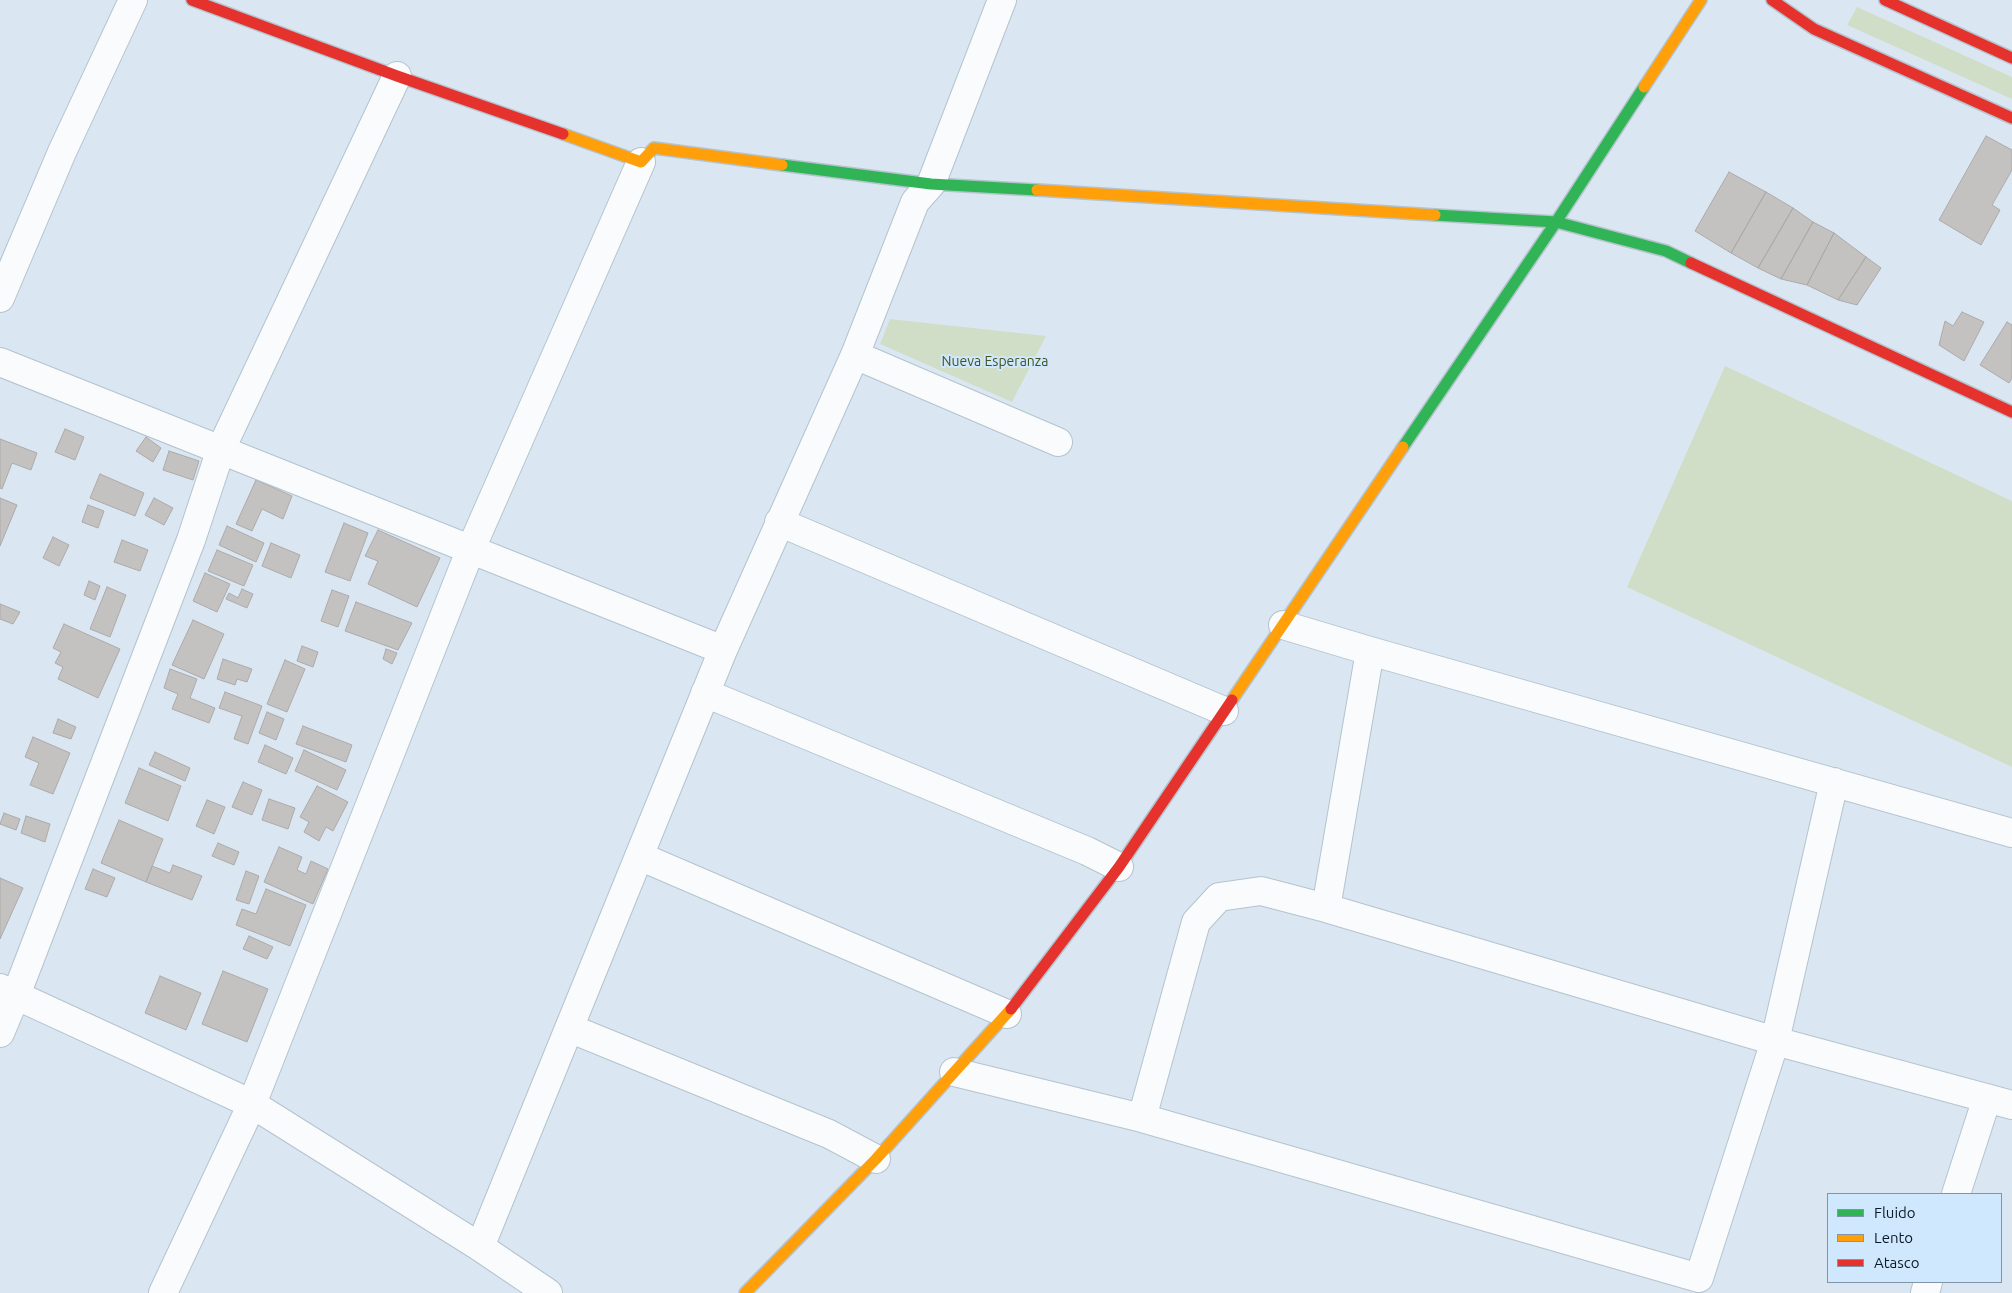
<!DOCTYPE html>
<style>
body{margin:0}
#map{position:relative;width:2012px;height:1293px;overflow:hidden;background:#dae7f2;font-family:Ubuntu,sans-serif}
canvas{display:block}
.legend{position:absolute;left:1827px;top:1193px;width:175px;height:90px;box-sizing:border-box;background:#cfe8fd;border:1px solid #8095a7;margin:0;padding:6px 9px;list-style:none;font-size:15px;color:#091925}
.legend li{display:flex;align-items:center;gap:10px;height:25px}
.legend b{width:25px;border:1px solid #8095a7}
</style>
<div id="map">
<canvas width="2012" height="1293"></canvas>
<ul class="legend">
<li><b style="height:6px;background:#30b455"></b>Fluido</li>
<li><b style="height:6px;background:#ff9f0a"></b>Lento</li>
<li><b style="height:6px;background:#e5322d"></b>Atasco</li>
</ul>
</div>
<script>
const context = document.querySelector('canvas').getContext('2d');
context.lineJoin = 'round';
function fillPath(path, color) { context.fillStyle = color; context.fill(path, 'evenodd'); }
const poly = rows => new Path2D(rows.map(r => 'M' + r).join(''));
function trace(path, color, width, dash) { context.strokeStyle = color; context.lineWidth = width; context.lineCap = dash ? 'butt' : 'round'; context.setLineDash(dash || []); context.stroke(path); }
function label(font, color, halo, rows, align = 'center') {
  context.font = font + ' Ubuntu,sans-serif'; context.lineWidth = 4; context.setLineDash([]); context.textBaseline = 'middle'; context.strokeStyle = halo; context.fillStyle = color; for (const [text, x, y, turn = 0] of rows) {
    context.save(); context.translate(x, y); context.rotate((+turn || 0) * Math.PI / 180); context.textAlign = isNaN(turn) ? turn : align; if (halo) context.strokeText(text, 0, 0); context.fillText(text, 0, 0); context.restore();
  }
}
const green = poly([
 [1857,7,2012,77,2012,99,1847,25],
 [890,319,1046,336,1012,402,880,344],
 [1725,366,2012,501,2012,767,1627,587]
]);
const building = poly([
 [1986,136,2012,150,2012,170,1992,205,2000,210,1981,245,1939,220,1986,136],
 [1729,172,1766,192,1731,253,1695,231,1729,172],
 [1766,192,1793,208,1758,268,1731,253,1766,192],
 [1793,208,1813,222,1781,279,1758,268,1793,208],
 [1813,222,1834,233,1807,285,1781,279,1813,222],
 [1834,233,1866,257,1838,300,1807,285,1834,233],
 [1866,257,1881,268,1857,305,1838,300,1866,257],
 [1962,312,1984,322,1964,361,1939,345,1945,321,1953,326,1962,312],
 [2007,322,2012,325,2012,378,2009,383,1980,365,2007,322],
 [65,429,84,437,75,460,55,452,65,429],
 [146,437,161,448,153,462,136,451,146,437],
 [0,439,37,453,31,470,12,463,2,489,0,488,0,439],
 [169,451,199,461,193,480,163,470,169,451],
 [100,474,144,493,135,516,90,498,100,474],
 [256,480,292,496,283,519,262,509,252,531,236,524,256,480],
 [0,498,17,505,0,546,0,498],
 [154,498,173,508,164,525,145,515,154,498],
 [88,505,104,511,98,528,82,522,88,505],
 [344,523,368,533,350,581,325,572,344,523],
 [227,526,264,543,256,562,219,545,227,526],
 [378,530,440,558,417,607,368,584,378,561,365,556,378,530],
 [53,537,69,545,59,566,43,558,53,537],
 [122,540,148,550,140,571,114,562,122,540],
 [271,543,300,555,291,578,262,566,271,543],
 [217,550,253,565,244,586,208,571,217,550],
 [205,573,230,584,217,612,193,601,205,573],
 [89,581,100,586,95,600,84,595,89,581],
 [107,587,126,595,110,637,90,629,107,587],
 [242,589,253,594,247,608,226,599,229,593,238,598,242,589],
 [332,590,349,596,338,627,321,621,332,590],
 [356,602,412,623,398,650,345,631,356,602],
 [0,604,20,612,13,624,0,619,0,604],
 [193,620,224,634,204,679,172,665,193,620],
 [64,624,120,649,98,698,58,679,63,667,55,663,61,652,53,648,64,624],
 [302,646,318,652,313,667,297,661,302,646],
 [386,649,397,653,392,664,383,659,386,649],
 [223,659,252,669,247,682,237,679,235,685,217,679,223,659],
 [285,660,305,669,287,712,267,704,285,660],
 [170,669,197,679,190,698,215,708,209,723,172,709,178,694,164,688,170,669],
 [225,692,262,706,248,744,234,739,242,716,219,708,225,692],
 [267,712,284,719,276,740,259,733,267,712],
 [58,719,76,727,71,739,53,733,58,719],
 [303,726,352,745,346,762,296,744,303,726],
 [33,737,70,753,53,794,30,785,39,763,25,757,33,737],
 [265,745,293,758,286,774,258,762,265,745],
 [304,750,346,770,337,790,295,771,304,750],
 [155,752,190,768,185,781,149,765,155,752],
 [139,768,181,786,168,821,125,803,139,768],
 [243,782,262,790,252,815,232,807,243,782],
 [317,786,348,802,333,831,326,827,319,841,304,832,309,822,300,817,317,786],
 [269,799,295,808,288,829,262,820,269,799],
 [207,800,225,807,214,834,196,826,207,800],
 [4,813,20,819,16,830,0,824,4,813],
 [26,816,50,824,45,842,21,833,26,816],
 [119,820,163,839,146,882,101,863,119,820],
 [218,843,239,852,234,865,212,856,218,843],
 [279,847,302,857,297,870,306,874,311,861,328,869,313,904,264,882,279,847],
 [173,865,202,876,192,900,146,882,152,866,170,873,173,865],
 [93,869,115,878,107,897,85,889,93,869],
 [246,871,259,876,249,904,236,900,246,871],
 [0,878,23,888,0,939,0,878],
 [266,889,306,905,290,946,236,925,242,909,256,914,266,889],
 [249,936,273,947,267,959,243,949,249,936],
 [223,971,268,989,247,1042,202,1024,223,971],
 [160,976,201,993,186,1030,145,1013,160,976]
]);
const street = poly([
 [0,298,62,152,133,0],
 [855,355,1058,442],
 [0,362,723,650],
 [779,522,1224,711],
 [1283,625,1370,651,2012,833],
 [705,693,1087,851,1119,867],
 [639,856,1007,1014],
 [1326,908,1370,651],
 [0,988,252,1104,480,1247,548,1293],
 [569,1028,829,1134,876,1159],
 [0,1033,16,995,191,540,221,449,397,76],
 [954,1072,1142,1118,1699,1278,1775,1041,1834,782],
 [1142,1118,1196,922,1219,897,1261,891,1326,908,1775,1041,2012,1105],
 [1956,1194,1987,1098],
 [480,1247,723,650,855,355,915,202,931,184,1002,0],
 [163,1293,252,1104,470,551,641,162],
 [1925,1293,1928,1282]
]);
const fast = poly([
 [782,165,931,184,1037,190],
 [1435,215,1556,222,1666,251,1691,263],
 [1403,447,1556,222,1644,87]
]);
const slow = poly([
 [1644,87,1701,0],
 [563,134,641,162,654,148,782,165],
 [1037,190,1435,215],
 [1232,700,1403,447],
 [745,1293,876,1159,1011,1009]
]);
const jam = poly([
 [192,0,397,76,563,134],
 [1772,0,1814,29,2012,118],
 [1885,0,2012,58],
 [1691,263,2012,412],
 [1011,1009,1119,867,1232,700]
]);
const parkNames = [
 ["Nueva Esperanza",995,361]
];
fillPath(green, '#d0dec8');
fillPath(building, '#c3c2c0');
trace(building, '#acaaa9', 1);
trace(street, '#b4c3ce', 30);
trace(fast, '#b4c3ce', 14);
trace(slow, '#b4c3ce', 14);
trace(jam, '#b4c3ce', 14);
trace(street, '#f9fbfd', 28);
trace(fast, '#30b455', 11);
trace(slow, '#ff9f0a', 11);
trace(jam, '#e5322d', 11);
label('14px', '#45541e', '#cfe8fd', parkNames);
</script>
